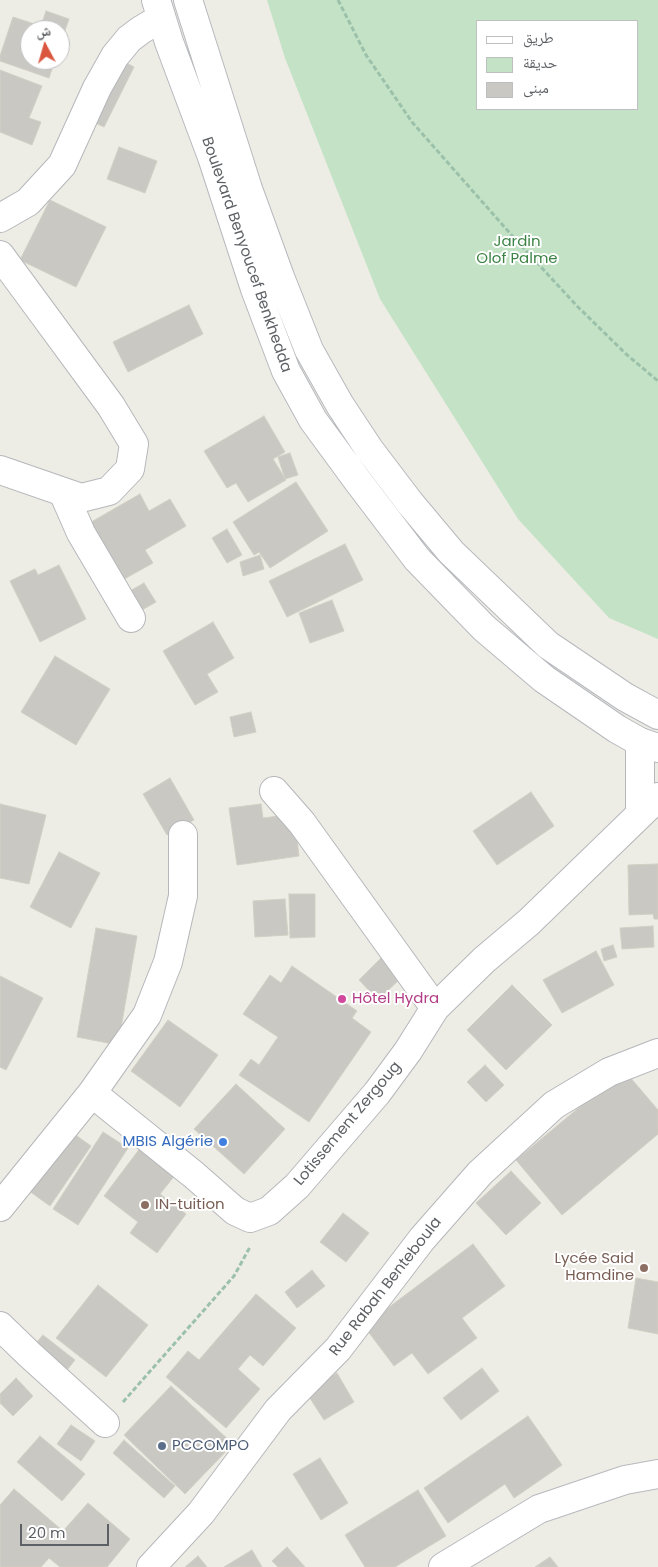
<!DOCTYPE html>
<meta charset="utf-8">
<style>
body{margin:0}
#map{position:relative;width:658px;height:1567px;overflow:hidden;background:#eeede5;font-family:Poppins,"Noto Naskh Arabic",sans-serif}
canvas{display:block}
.legend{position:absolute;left:476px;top:20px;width:162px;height:90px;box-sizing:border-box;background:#fff;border:1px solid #bebfc1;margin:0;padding:6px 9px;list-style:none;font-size:15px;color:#5d6064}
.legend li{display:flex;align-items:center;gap:10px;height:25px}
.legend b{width:25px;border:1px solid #bebfc1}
.north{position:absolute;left:20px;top:20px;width:50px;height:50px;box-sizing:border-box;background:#fff;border:1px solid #bebfc1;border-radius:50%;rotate:354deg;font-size:14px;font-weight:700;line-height:20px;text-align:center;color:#5d6064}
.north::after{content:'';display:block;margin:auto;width:18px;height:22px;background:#da563f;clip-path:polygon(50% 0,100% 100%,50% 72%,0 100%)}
.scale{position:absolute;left:20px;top:1524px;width:89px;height:22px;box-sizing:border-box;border:2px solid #5d6064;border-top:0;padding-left:6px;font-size:15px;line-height:18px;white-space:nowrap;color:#5d6064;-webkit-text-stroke:4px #fff;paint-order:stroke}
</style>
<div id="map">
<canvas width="658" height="1567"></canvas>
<ul class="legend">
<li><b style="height:6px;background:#fff"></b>طريق</li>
<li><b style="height:14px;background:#c4e3c6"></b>حديقة</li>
<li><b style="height:14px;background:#cac8c2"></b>مبنى</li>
</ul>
<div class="north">ش</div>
<div class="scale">20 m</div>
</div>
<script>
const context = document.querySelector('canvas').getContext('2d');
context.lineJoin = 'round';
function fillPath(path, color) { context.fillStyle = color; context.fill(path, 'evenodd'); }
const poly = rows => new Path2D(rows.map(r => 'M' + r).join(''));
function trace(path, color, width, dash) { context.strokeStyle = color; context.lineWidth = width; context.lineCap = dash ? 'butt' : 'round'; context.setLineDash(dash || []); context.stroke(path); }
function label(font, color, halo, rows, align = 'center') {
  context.font = font + ' Poppins,sans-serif'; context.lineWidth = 4; context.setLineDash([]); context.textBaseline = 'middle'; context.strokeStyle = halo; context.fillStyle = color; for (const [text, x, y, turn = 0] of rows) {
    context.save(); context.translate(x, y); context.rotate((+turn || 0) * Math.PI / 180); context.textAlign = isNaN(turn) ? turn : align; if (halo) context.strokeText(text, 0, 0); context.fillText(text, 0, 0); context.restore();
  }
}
const green = poly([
 [267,0,658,0,658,639,609,618,518,519,380,299,285,58],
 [477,21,637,21,637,109,477,109]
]);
const building = poly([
 [46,11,69,19,60,45,60,30,30,30,30,60,55,60,49,78,0,61,0,56,13,17,41,26,46,11],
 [119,59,134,67,104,127,89,120,119,59],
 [0,70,42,86,29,118,41,122,32,145,0,132,0,70],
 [119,147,157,161,145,193,107,179,119,147],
 [50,200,106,227,76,287,20,260,50,200],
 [189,305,203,334,128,372,113,342,189,305],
 [264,416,285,452,273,459,286,480,248,502,236,483,227,488,204,451,264,416],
 [290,453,298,475,285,479,278,457,290,453],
 [296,482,328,531,270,568,259,552,254,555,233,522,296,482],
 [140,494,149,511,170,499,186,526,145,550,153,563,119,582,86,525,140,494],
 [227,529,242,555,227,563,212,538,227,529],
 [345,544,363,580,287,617,269,581,345,544],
 [260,555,264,569,243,576,240,562,260,555],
 [59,565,86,619,40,642,10,581,35,569,38,575,59,565],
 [144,583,156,602,140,611,128,592,144,583],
 [332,600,344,631,310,643,299,613,332,600],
 [213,622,234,658,207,674,218,692,195,705,163,651,213,622],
 [55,656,110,689,76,745,21,712,55,656],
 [251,712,256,732,234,737,230,717,251,712],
 [170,778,194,820,167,835,143,794,170,778],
 [531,792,554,826,497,865,473,831,531,792],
 [0,804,46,815,29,884,0,878,0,804],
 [261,804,263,818,294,814,299,856,237,865,229,808,261,804],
 [59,852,100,873,71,928,30,907,59,852],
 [658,864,658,919,654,919,653,914,629,915,628,865,658,864],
 [289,894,315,894,315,937,290,938,289,894],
 [285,899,288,935,255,937,253,901,285,899],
 [653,926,654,947,622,949,620,928,653,926],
 [96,928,137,936,118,1045,77,1037,96,928],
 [613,945,617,957,604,961,601,949,613,945],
 [596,951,614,985,562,1013,543,980,596,951],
 [381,958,401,978,378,1000,359,980,381,958],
 [292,966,357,1011,352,1018,371,1032,309,1122,239,1075,251,1059,259,1065,278,1037,243,1014,270,975,281,983,292,966],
 [0,976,43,998,6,1070,0,1067,0,976],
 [512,985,552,1025,506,1070,467,1030,512,985],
 [168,1020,218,1055,180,1107,131,1071,168,1020],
 [485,1065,504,1085,486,1102,467,1082,485,1065],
 [624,1070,658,1110,658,1134,562,1215,516,1160,624,1070],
 [236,1084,285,1129,244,1174,194,1129,236,1084],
 [66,1128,91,1146,50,1206,25,1188,66,1128],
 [103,1132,128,1148,78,1225,53,1209,103,1132],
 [141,1147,176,1174,160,1194,186,1214,157,1253,130,1233,138,1222,104,1196,141,1147],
 [511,1171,541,1203,506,1235,476,1203,511,1171],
 [343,1213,369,1233,346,1262,320,1242,343,1213],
 [473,1244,505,1286,462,1318,477,1338,428,1374,412,1353,394,1366,364,1326,473,1244],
 [312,1270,325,1286,297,1308,285,1292,312,1270],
 [636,1278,658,1282,658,1334,628,1328,636,1278],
 [98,1285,148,1325,106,1377,56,1338,98,1285],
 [256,1294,296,1328,263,1366,250,1355,238,1369,260,1389,226,1428,166,1377,188,1351,199,1360,256,1294],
 [43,1335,75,1360,63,1375,31,1349,43,1335],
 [482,1368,499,1391,461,1420,443,1398,482,1368],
 [337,1373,354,1402,324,1420,306,1392,337,1373],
 [16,1378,33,1396,13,1416,0,1403,0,1394,16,1378],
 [171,1386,233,1444,185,1494,124,1435,171,1386],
 [528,1416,562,1465,514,1498,505,1484,448,1523,424,1488,528,1416],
 [71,1425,95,1441,81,1461,57,1444,71,1425],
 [40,1436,85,1474,62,1501,17,1462,40,1436],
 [124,1440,175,1486,164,1498,113,1453,124,1440],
 [320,1458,348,1503,321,1520,293,1474,320,1458],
 [14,1489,63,1531,88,1503,130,1539,107,1567,60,1567,49,1558,41,1567,0,1567,0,1505,14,1489],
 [418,1490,446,1536,395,1567,365,1567,345,1535,418,1490],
 [287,1547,305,1567,278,1567,272,1561,287,1547],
 [252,1550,262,1567,224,1567,252,1550],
 [198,1556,207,1567,185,1567,198,1556],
 [550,1557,558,1567,535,1567,550,1557]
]);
const path = poly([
 [338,0,366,55,412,122,515,239,577,306,626,354,658,381],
 [123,1402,234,1276,250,1247]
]);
const minor = poly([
 [0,218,28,202,62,165,97,88,115,56,129,39,141,30,161,18],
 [0,255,111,406,134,444,130,469,109,491,81,498,0,470],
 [63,492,81,533,131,618],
 [274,791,302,823,435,1008],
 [640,814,640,742],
 [92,1093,147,1015,168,962,183,896,183,835],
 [0,1207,92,1093,194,1175,235,1211,250,1218,269,1211,297,1186,377,1093,408,1051,435,1008,484,960,529,922,658,797],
 [0,1326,30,1355,105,1423],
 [151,1567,201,1513,278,1410,338,1349,422,1239,480,1173,554,1105,609,1072,658,1053]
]);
const secondary = poly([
 [156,0,169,42,212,157,255,289,286,371,313,420,357,480,417,559,484,628,544,679,617,729,640,742,658,748],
 [188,0,248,189,280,277,309,350,340,405,369,449,410,503,451,552,548,645,625,697,658,715],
 [443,1567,539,1509,625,1480,658,1474]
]);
const markers = [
 [342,999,5,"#d1479c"],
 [223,1142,5,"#3f7fe0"],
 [145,1205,5,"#8d6e63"],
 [644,1268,5,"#8d6e63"],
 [162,1446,5,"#5c6f8a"]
];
const parkNames = [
 ["Jardin",517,242],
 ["Olof Palme",517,259]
];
const streetNames = [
 ["Boulevard Benyoucef Benkhedda",246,255,71],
 ["Lotissement Zergoug",348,1124,-50],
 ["Rue Rabah Benteboula",386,1287,-52]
];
const hotelNames = [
 ["Hôtel Hydra",352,999]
];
const shopNames = [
 ["MBIS Algérie",213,1142]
];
const educationNames = [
 ["IN-tuition",155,1205],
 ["Lycée Said",634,1259,"right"],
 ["Hamdine",634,1276,"right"]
];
const serviceNames = [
 ["PCCOMPO",172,1446]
];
fillPath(green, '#c4e3c6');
fillPath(building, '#cac8c2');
trace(building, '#d2cfc4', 1);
trace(minor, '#b5b7bb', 30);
trace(secondary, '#b7b9be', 30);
trace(path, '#9cc1aa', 3, [5, 2.5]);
trace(minor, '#fff', 28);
trace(secondary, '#fff', 28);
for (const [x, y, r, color] of markers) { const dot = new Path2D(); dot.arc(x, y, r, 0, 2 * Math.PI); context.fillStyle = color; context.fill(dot); trace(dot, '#fff', 2); }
label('15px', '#3d8345', '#fff', parkNames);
label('15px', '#5d6064', '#fff', streetNames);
label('15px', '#b23c85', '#fff', hotelNames, 'left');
label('15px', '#366cbe', '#fff', shopNames, 'right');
label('15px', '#785e54', '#fff', educationNames, 'left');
label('15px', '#4e5e75', '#fff', serviceNames, 'left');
</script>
